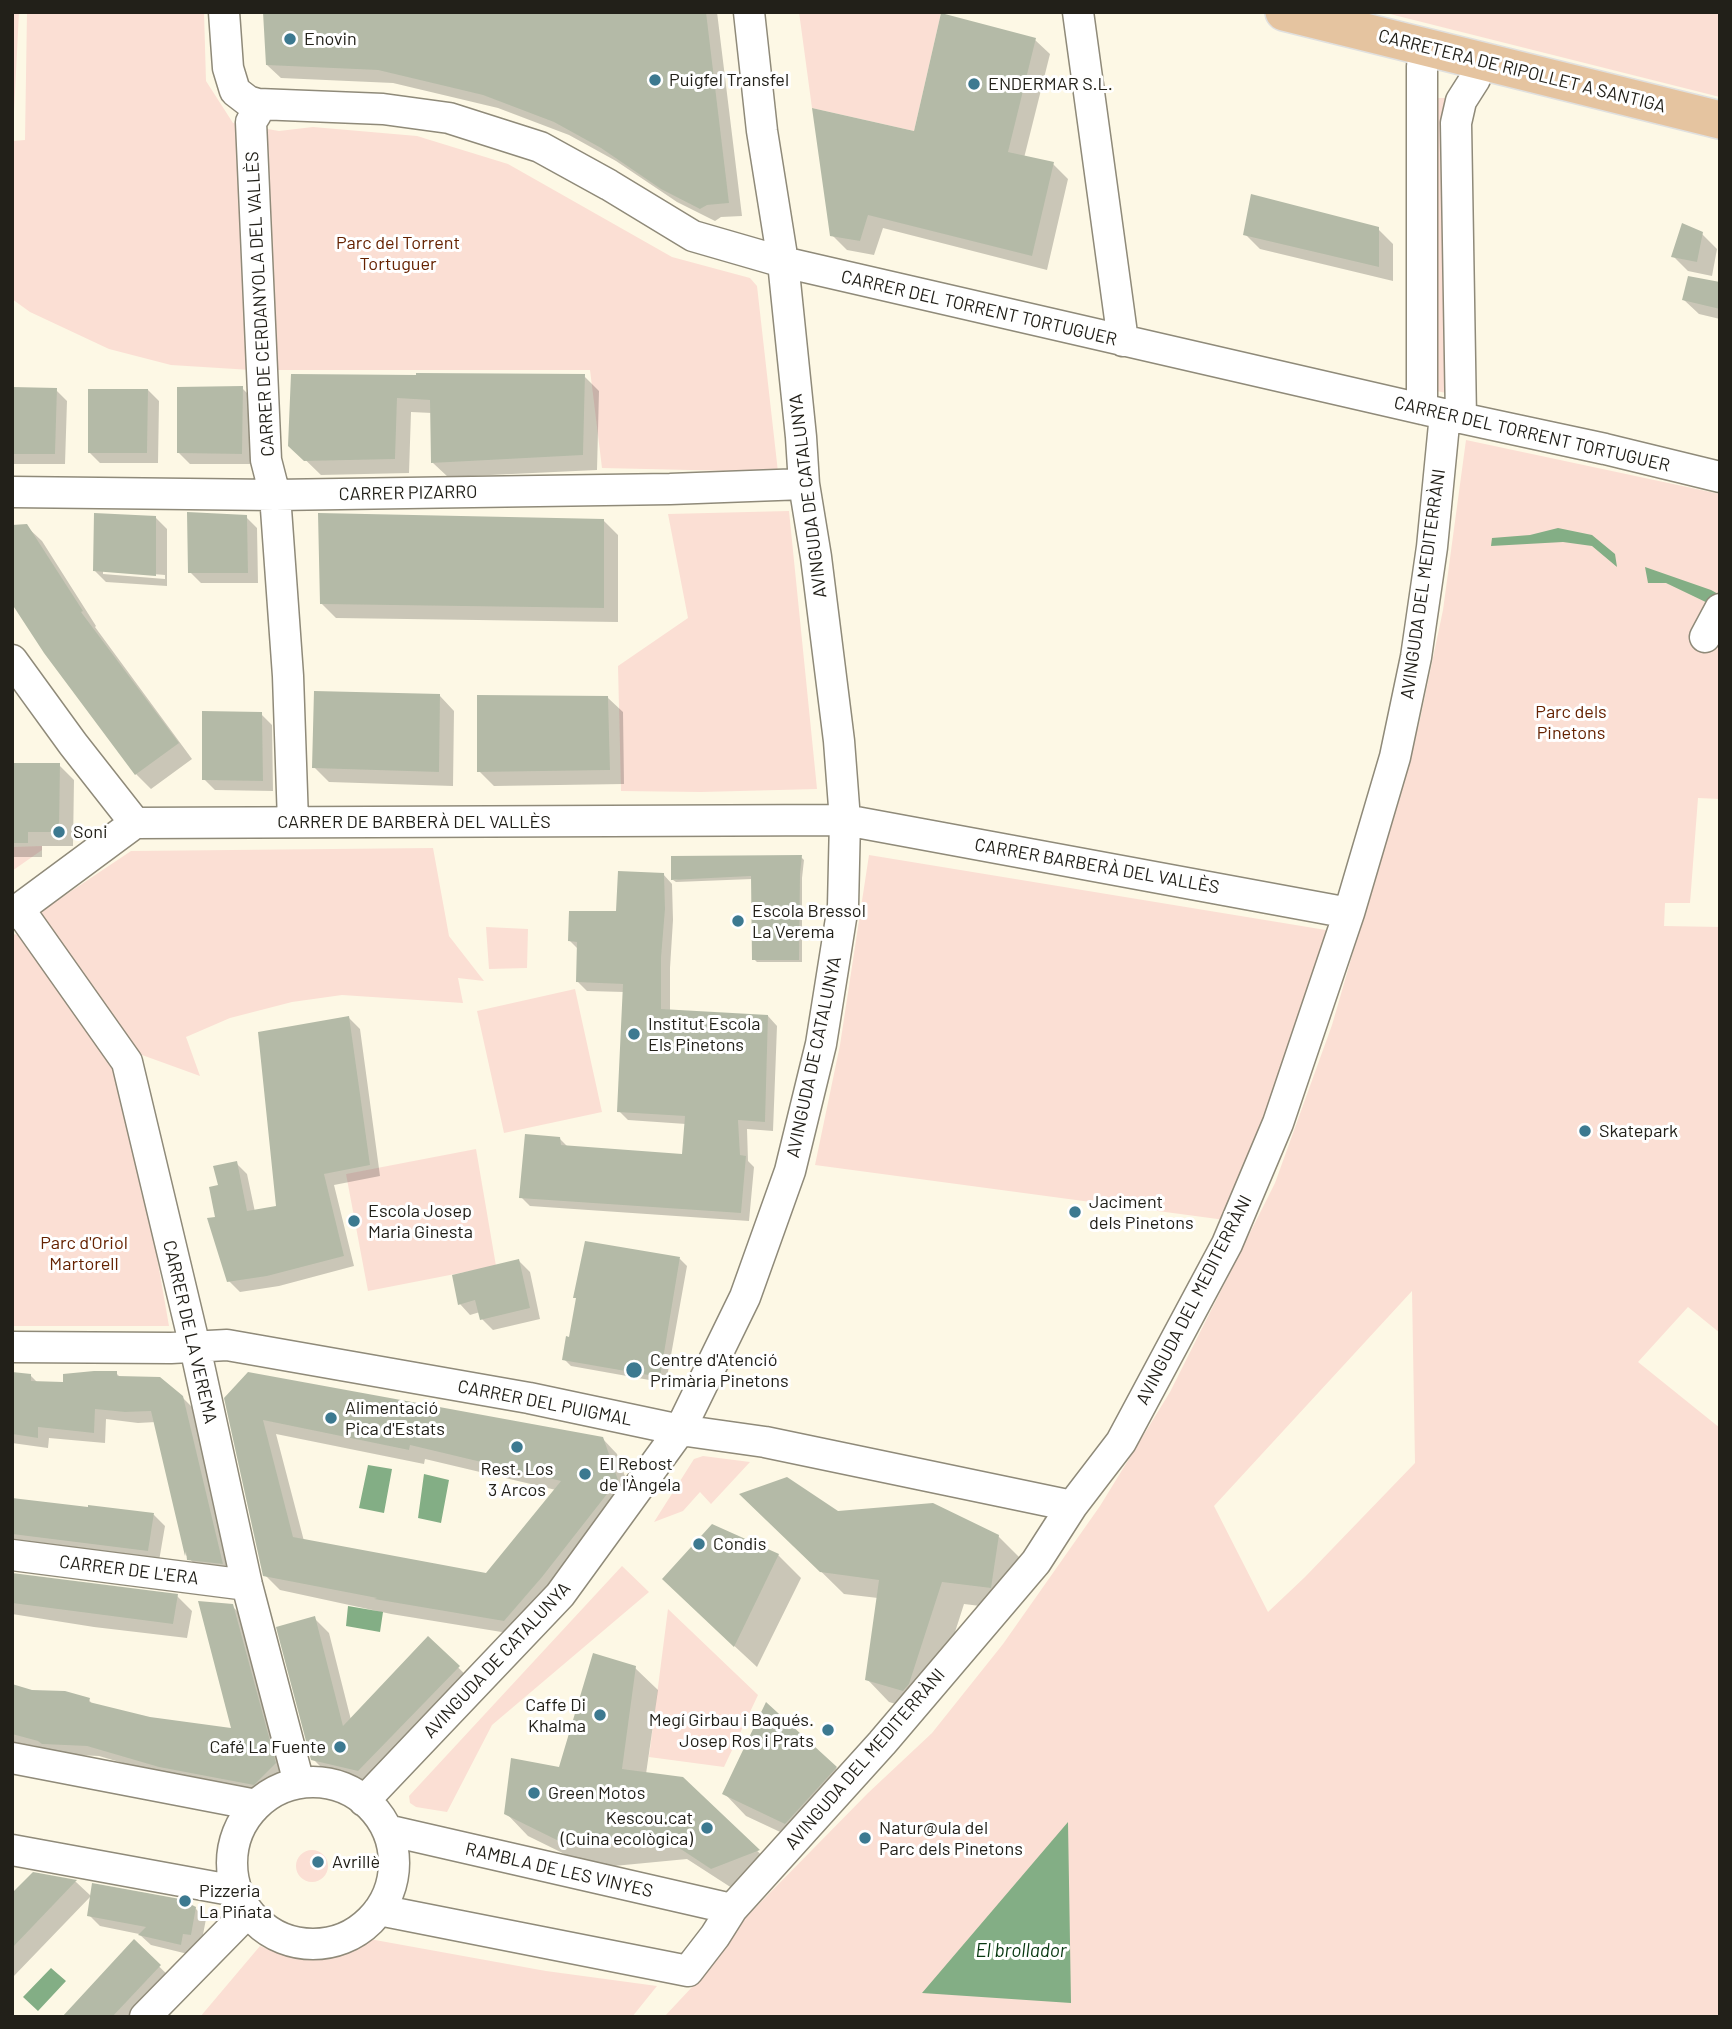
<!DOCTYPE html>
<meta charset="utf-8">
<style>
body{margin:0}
#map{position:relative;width:1732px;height:2029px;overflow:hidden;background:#fdf8e5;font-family:Barlow,sans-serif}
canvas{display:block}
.frame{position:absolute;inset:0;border:14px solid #222019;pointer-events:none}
</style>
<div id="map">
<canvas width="1732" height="2029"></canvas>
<div class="frame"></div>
</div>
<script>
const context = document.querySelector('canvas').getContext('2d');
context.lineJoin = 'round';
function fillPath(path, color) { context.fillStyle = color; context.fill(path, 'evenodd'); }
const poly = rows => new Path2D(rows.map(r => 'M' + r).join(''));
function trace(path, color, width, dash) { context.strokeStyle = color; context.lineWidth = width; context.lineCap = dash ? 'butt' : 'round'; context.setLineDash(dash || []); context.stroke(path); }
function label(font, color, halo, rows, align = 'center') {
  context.font = font + ' Barlow,sans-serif'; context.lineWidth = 6; context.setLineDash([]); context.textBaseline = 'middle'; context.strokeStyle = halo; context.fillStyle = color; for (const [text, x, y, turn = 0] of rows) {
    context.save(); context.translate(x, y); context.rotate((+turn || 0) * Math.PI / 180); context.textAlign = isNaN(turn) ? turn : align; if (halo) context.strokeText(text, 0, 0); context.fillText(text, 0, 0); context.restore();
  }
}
const green = poly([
 [12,12,19,12,13,132,12,132],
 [27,12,204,12,206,81,233,123,279,131,313,127,417,136,508,164,672,257,750,278,757,286,778,472,602,468,590,370,251,370,171,365,109,349,30,312,12,299,12,141,25,140],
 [799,12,941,13,914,131,812,108],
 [1382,12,1720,12,1720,97],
 [1433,98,1450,98,1452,394,1436,391],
 [1466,440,1720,494,1720,799,1698,798,1690,903,1665,903,1664,926,1720,927,1720,1333,1688,1307,1638,1362,1720,1428,1720,2017,664,2017,693,1986,718,1947,753,1910,868,1793,932,1733,1003,1644,1100,1506,1170,1392,1275,1183,1332,1025,1419,724,1443,610],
 [1412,1291,1415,1463,1305,1577,1268,1612,1214,1506],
 [789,511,817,789,701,792,621,791,618,666,688,618,668,514],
 [42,846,42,850,12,871,12,847],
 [433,848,449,936,484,981,458,978,463,1003,342,995,292,1002,230,1018,186,1037,200,1076,131,1051,37,914,131,851],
 [869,855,1332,931,1271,1116,1225,1220,815,1165,840,1045],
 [486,927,528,929,527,968,489,969],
 [12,934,29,936,124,1075,141,1192,149,1212,169,1326,12,1326],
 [575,989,602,1112,504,1133,477,1011],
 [476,1149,496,1266,368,1291,346,1174],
 [703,1456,750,1462,711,1504,700,1492,683,1511,654,1522,694,1459],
 [622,1566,649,1592,492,1725,447,1812,416,1807,410,1803,409,1796],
 [668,1609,758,1695,724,1767,649,1757],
 '296 1866a16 16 0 1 1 32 0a16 16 0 1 1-32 0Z',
 [364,1938,546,1971,657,1986,632,2017,200,2017,260,1946,284,1955,310,1958,336,1956,350,1951]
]);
const water = poly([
 [1558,528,1592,535,1615,554,1617,567,1592,546,1563,542,1491,546,1492,538,1530,535],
 [1645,567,1711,590,1720,595,1714,606,1666,583,1648,583],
 [368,1465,392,1469,384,1513,359,1508],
 [424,1474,449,1480,441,1523,418,1518],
 [348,1606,383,1612,380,1632,346,1626],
 [1068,1822,1071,2003,922,1993],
 [51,1968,66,1981,38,2011,23,1997]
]);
const shadow = poly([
 [265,12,717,12,742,216,721,217,715,221,677,202,616,161,569,135,498,108,393,83,281,78,267,65],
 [1035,40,1050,54,1024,158,1053,164,1068,179,1047,270,883,228,874,255,847,250,832,235,915,133],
 [1378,229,1393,244,1393,281,1260,249,1245,234],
 [1702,234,1717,249,1712,276,1688,271,1673,256],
 [1720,283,1720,319,1699,314,1684,300],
 [293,375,584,376,599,391,597,470,448,477,433,463,432,413,411,412,409,473,321,475,290,445],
 [12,388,56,390,67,401,65,464,12,464],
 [242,388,253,399,252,464,190,464,179,453],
 [148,390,159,401,158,463,100,463,89,452],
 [246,517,257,528,258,583,201,583,190,572],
 [156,518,167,529,167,586,106,582,95,571],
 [103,570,165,575,165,579,103,574],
 [603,520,618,535,618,622,336,618,321,603],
 [26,526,42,541,96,626,95,627,192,759,151,789,136,774,46,652],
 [440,696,454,711,453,786,329,782,314,767],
 [608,698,623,712,624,784,494,786,479,771],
 [261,714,272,725,273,791,215,790,204,779],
 [12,764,59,765,74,780,73,846,42,846,42,857,12,857],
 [801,857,804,860,802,878,802,962,757,962,754,959,753,879,676,882,673,880],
 [663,874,672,884,673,920,670,968,670,1011,768,1016,777,1026,773,1131,747,1129,748,1161,754,1167,749,1221,530,1206,521,1197,559,1138,569,1148,683,1156,686,1124,628,1120,619,1111,624,992,587,991,578,982,578,949,570,941,617,913],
 [349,1018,360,1029,380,1176,334,1185,354,1266,279,1286,240,1292,229,1281,217,1219,220,1186,236,1163,247,1174,255,1212,278,1208],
 [680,1259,687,1266,666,1383,571,1366,564,1359,570,1339,577,1300,575,1297],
 [519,1261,530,1272,540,1319,493,1330,482,1319,480,1312,470,1315,460,1304],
 [116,1373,121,1378,182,1397,194,1409,233,1574,200,1570,186,1555,156,1422,138,1423,106,1419,105,1443,49,1438,48,1448,12,1443,12,1376,30,1375,38,1383,64,1384],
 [226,1399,602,1438,617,1454,632,1496,520,1635,391,1614,280,1590,265,1575],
 [276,1434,424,1464,425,1459,556,1490,486,1575,304,1541],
 [743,1495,838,1513,998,1536,1021,1559,1013,1610,964,1604,931,1707,926,1713,889,1702,867,1679,878,1598,844,1594],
 [12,1500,154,1515,165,1526,159,1561,12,1543],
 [778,1555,801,1578,757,1667,686,1601],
 [12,1574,177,1596,192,1611,187,1638,94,1627,12,1614],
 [232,1606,243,1617,286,1775,265,1795,171,1777,99,1756,55,1754,36,1746,12,1742,12,1686,32,1692,89,1700,94,1706,150,1719,233,1730],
 [314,1618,329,1633,351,1720,428,1638,473,1682,374,1785,328,1774,313,1759],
 [635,1668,658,1690,646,1774,683,1779,780,1873,735,1890,687,1859,593,1868,528,1836,506,1813,560,1769],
 [836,1768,858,1790,808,1845,746,1816,724,1793],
 [33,1874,76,1882,91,1896,12,1978,12,1895],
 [195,1908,206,1919,201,1945,194,1944,192,1955,151,1945,139,1934,100,1926,89,1915],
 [134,1942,174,1981,140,2017,64,2017]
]);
const building = poly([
 [263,12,706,12,729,203,707,205,700,209,661,189,601,148,554,122,483,95,378,70,266,65],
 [941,13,1036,38,1008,152,1054,162,1032,256,868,215,860,241,830,236,812,108,914,131],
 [1251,194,1379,227,1379,267,1243,235],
 [1682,223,1703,232,1697,262,1671,257],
 [1688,276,1720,282,1720,309,1682,300],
 [416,373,585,374,583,455,431,463,430,400,397,398,395,459,304,461,288,446,291,374,416,375],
 [243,386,242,454,177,453,177,387],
 [12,387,57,388,55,454,12,454],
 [88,389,148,389,147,453,88,453],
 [187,512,247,515,248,573,188,573],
 [94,513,156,516,156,576,93,571],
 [318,513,604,519,604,608,320,604],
 [27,524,83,611,81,612,179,743,135,775,44,653,12,604,12,525],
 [314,691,440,694,439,772,312,768],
 [477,695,608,696,610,770,477,772],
 [202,711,262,712,263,781,202,780],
 [12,763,60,763,59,832,28,832,28,843,12,843],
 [802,855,800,874,799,960,752,960,751,876,671,880,671,856],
 [618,871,664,873,665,909,661,958,661,1009,768,1015,765,1122,738,1120,740,1155,746,1156,741,1213,519,1198,525,1134,560,1137,561,1145,682,1154,685,1116,617,1112,623,984,576,982,577,942,568,941,569,911,616,911],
 [349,1016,370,1165,324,1174,344,1256,267,1276,227,1282,207,1218,215,1217,209,1187,218,1185,213,1166,237,1161,247,1211,276,1206,258,1032],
 [585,1241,680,1257,660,1377,562,1360,566,1336,569,1337,576,1298,573,1298],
 [519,1259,530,1308,480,1320,475,1300,458,1305,452,1275],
 [94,1371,117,1371,117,1376,160,1377,183,1396,223,1564,187,1560,186,1551,185,1556,151,1411,125,1412,95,1409,94,1433,38,1427,38,1438,12,1434,12,1372,31,1374,31,1381,63,1382,63,1374],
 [248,1372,603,1437,618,1480,542,1577,504,1621,374,1599,377,1598,263,1576,224,1398],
 [263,1420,409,1450,410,1445,561,1481,486,1573,293,1537],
 [787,1477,838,1511,933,1503,999,1535,991,1588,942,1582,909,1684,903,1691,865,1680,879,1580,820,1572,739,1494],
 [12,1498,88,1507,88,1505,154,1513,148,1551,12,1534],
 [712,1524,779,1554,734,1647,662,1579],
 [12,1573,178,1594,173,1624,12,1603],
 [198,1601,233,1604,276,1763,254,1785,159,1767,87,1746,42,1744,38,1741,12,1734,12,1684,32,1690,65,1691,90,1698,89,1702,150,1717,231,1728],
 [315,1616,343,1726,428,1636,460,1666,358,1771,311,1760,276,1627],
 [593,1653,636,1666,622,1769,683,1777,760,1850,711,1869,664,1838,569,1846,504,1814,511,1758,559,1767],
 [766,1702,837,1767,785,1824,722,1794],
 [33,1872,77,1880,12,1948,12,1893],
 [92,1883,180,1899,196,1907,191,1935,183,1934,181,1945,138,1935,146,1927,87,1916],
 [134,1939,161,1965,112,2017,62,2017]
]);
const minor = poly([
 [224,12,228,68,235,91,248,101,258,104,383,109,449,118,540,147,609,185,693,236,783,262,1461,418,1605,449,1720,477],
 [1078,12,1123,341],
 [258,104,256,114,251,122,266,460,275,495,288,676,293,822],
 [1422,409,1422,66],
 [1461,418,1456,123,1461,101,1475,79],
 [12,492,275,495,670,489,804,484],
 [1705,637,1720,609],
 [12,660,73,744,135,823],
 [19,909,127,1062,195,1347,247,1585,299,1783],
 [12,914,135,823,845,820,1349,913],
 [12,1347,171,1348,227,1345,529,1398,680,1430,765,1442,1072,1506],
 [12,1555,247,1585],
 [12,1758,256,1805],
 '232 1863a81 81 0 1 1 162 0a81 81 0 1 1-162 0Z',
 [364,1801,560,1595,680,1430,745,1297,790,1171,821,1044,843,906,845,820,839,741,816,557,804,484,801,437,783,262,762,131,749,12],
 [387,1830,732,1909],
 [12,1850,236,1891],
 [379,1910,688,1971,715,1936,732,1909,882,1743,1036,1562,1072,1506,1121,1442,1227,1244,1278,1123,1349,913,1395,757,1416,657,1432,547,1445,414],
 [145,2017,248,1912]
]);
const major = poly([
 [1284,12,1720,120]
]);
const markers = [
 [290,39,7,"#3c7990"],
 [655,80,7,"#3c7990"],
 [974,84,7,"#3c7990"],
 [59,832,7,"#3c7990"],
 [738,921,7,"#3c7990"],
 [634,1034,7,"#3c7990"],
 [1585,1131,7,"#3c7990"],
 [1075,1212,7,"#3c7990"],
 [354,1221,7,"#3c7990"],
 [634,1370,9,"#3c7990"],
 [331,1418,7,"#3c7990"],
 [517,1447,7,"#3c7990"],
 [585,1474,7,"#3c7990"],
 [699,1544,7,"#3c7990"],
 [600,1715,7,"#3c7990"],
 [828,1730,7,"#3c7990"],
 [340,1747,7,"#3c7990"],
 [534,1793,7,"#3c7990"],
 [707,1828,7,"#3c7990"],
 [865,1838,7,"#3c7990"],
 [318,1862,7,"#3c7990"],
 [185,1901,7,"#3c7990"]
];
const poiNames = [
 ["Enovin",304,39],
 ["Puigfel Transfel",669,80],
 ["ENDERMAR S.L.",988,84],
 ["Soni",73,832],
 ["Escola Bressol",752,911],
 ["La Verema",752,932],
 ["Institut Escola",648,1024],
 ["Els Pinetons",648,1045],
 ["Skatepark",1599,1131],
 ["Jaciment",1089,1202],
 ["dels Pinetons",1089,1223],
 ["Escola Josep",368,1211],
 ["Maria Ginesta",368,1232],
 ["Centre d'Atenció",650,1360],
 ["Primària Pinetons",650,1381],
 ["Alimentació",345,1408],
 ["Pica d'Estats",345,1429],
 ["El Rebost",599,1464],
 ["de l'Àngela",599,1485],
 ["Rest. Los",517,1469,"center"],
 ["3 Arcos",517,1490,"center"],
 ["Condis",713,1544],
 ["Caffe Di",586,1705,"right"],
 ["Khalma",586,1726,"right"],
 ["Megí Girbau i Baqués.",814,1720,"right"],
 ["Josep Ros i Prats",814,1741,"right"],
 ["Café La Fuente",326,1747,"right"],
 ["Green Motos",548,1793],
 ["Kescou.cat",693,1818,"right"],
 ["(Cuina ecològica)",693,1839,"right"],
 ["Natur@ula del",879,1828],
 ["Parc dels Pinetons",879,1849],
 ["Avrillè",332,1862],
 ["Pizzeria",199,1891],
 ["La Piñata",199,1912]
];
const streetNames = [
 ["CARRETERA DE RIPOLLET A SANTIGA",1522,71,14],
 ["CARRER DE CERDANYOLA DEL VALLÈS",260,304,-93],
 ["CARRER DEL TORRENT TORTUGUER",979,308,13],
 ["CARRER DEL TORRENT TORTUGUER",1532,434,13],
 ["CARRER PIZARRO",408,493,-1],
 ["AVINGUDA DE CATALUNYA",808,496,-97],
 ["AVINGUDA DEL MEDITERRÀNI",1423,584,-82],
 ["CARRER DE BARBERÀ DEL VALLÈS",414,822],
 ["CARRER BARBERÀ DEL VALLÈS",1097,866,10],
 ["AVINGUDA DE CATALUNYA",814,1057,-78],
 ["AVINGUDA DEL MEDITERRÀNI",1194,1300,-63],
 ["CARRER DE LA VEREMA",190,1332,77],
 ["CARRER DEL PUIGMAL",545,1403,11],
 ["CARRER DE L'ERA",129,1570,7],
 ["AVINGUDA DE CATALUNYA",497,1660,-47],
 ["AVINGUDA DEL MEDITERRÀNI",865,1759,-49],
 ["RAMBLA DE LES VINYES",559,1870,13]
];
const parkNames = [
 ["Parc del Torrent",398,243],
 ["Tortuguer",398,264],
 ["Parc dels",1571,712],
 ["Pinetons",1571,733],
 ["Parc d'Oriol",84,1243],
 ["Martorell",84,1264]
];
const waterNames = [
 ["El brollador",1021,1951]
];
fillPath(green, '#fbdfd4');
fillPath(water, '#83ae85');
fillPath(shadow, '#0003');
fillPath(building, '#b4baa7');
trace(minor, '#8f8a79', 33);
trace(major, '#e0e0df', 40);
trace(minor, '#fff', 30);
trace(major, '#e5c4a0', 37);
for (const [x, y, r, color] of markers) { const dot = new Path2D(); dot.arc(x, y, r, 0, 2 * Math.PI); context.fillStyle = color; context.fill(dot); trace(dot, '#fff', 2.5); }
label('18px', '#222019', '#fff', poiNames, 'left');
label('18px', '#222019', '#fff', streetNames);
label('18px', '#652201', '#fff', parkNames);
label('italic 19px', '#06370f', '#fff', waterNames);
</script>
